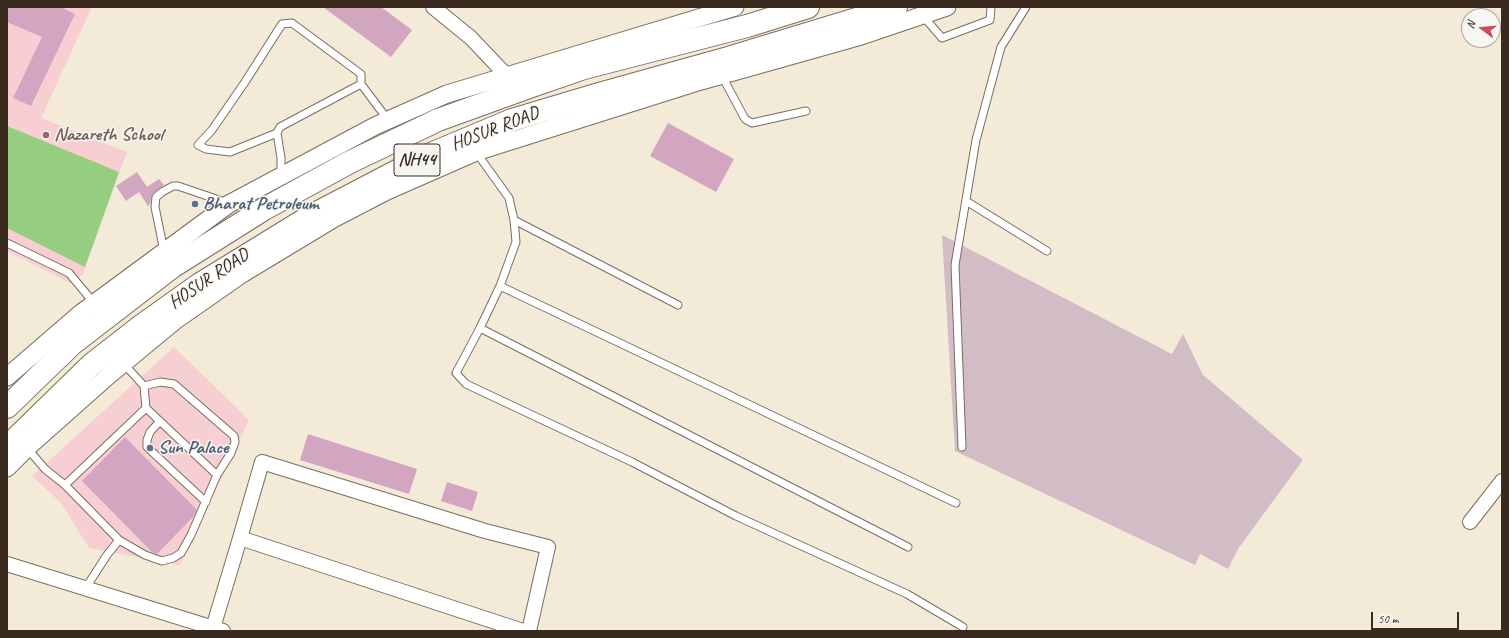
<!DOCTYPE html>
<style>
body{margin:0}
#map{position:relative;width:1509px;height:638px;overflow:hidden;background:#f3ead8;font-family:Caveat,sans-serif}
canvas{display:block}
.frame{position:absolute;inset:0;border:8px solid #3b2a1e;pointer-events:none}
.north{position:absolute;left:1461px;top:8px;width:40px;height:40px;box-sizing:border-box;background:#f6f6f2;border:1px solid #aba49d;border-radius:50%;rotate:286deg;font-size:11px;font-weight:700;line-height:16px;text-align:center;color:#3b2a1e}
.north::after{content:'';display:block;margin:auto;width:14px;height:18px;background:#d1495b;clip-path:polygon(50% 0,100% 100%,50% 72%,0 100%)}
.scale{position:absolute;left:1371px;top:612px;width:88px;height:18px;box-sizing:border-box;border:2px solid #3b2a1e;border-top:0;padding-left:5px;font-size:12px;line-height:14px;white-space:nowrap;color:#3b2a1e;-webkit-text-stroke:3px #f6f6f2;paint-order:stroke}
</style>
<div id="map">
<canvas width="1509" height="638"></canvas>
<div class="frame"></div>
<div class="north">N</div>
<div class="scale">50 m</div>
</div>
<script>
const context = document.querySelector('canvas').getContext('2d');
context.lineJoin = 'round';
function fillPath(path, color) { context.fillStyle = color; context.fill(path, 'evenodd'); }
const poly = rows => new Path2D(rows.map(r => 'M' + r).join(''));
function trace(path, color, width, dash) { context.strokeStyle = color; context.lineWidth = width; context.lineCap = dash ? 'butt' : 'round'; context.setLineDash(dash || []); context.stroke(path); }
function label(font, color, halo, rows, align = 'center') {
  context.font = font + ' Caveat,sans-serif'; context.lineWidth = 3; context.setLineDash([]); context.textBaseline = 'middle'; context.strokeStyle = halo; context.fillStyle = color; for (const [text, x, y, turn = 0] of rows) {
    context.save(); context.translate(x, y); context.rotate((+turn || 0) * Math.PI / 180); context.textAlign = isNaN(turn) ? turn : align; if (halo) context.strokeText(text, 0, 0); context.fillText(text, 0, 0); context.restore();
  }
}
const built = poly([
 [7,7,92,7,41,118,127,152,83,274,72,284,7,251],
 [174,347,249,420,180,565,89,548,61,503,32,476]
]);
const industrial = poly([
 [942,235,1172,354,1183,334,1203,375,1303,460,1238,549,1228,569,1200,554,1195,565,955,451]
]);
const green = poly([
 [7,126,119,172,85,267,7,228]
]);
const building = poly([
 [7,7,61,7,75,14,31,106,13,98,42,37,7,22],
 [323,7,381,7,412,30,391,57],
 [668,123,734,159,716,192,650,156],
 [137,172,147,187,159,179,164,185,152,194,150,204,148,206,139,192,126,201,116,186],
 [308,434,417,469,409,494,300,460],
 [125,437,197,510,193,517,157,554,152,552,82,481],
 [447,482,478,492,472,511,441,501]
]);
const service = poly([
 [923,16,942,38,990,20,991,7],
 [722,76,745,119,752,123,806,111],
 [277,133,230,152,206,149,198,145,212,130,245,82,282,24,292,23,361,74,361,84,388,120],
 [476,152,509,198,514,220,516,242,500,286,480,328,456,373,466,384,632,462,736,516,907,594,963,627],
 [281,176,281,158,277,133,280,127,361,84],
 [966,201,1047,251],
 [514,220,678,305],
 [7,243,69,273,94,303],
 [164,251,155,207,156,197,162,192,173,186,178,186,228,203],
 [500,286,956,503],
 [480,328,908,547],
 [124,364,144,386,146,408,217,475],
 [160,421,150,432,147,440,147,447,206,502],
 [962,447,955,265,976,140,1001,47,1026,7],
 [27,448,45,469,65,485,119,540,145,555,162,561,173,558,181,553,191,535,217,475,231,453,235,442,234,436,174,384,160,382,144,386],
 [65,485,146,408],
 [85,589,107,555,119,540]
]);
const minor = poly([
 [433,7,471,38,507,76],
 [1470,522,1502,481],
 [240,538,262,462,485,531,548,547,529,631],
 [7,564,223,631],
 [213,628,240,538,523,631]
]);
const tertiary = poly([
 [7,377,81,313,229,204,375,126,447,94,735,7],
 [7,468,27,448,107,377,176,320,242,274,333,219,387,191,476,152,701,81,861,36,947,7]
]);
const trunk = poly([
 [7,407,72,344,172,267,264,209,350,162,438,120,532,86,584,68,747,26,808,7],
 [7,447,91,365,141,326,200,284,309,217,426,156,512,120,599,94,728,58,896,7]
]);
const markers = [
 [46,135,4,"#8d6e63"],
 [195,204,4,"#5c6f8a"],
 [150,448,4,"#5c6f8a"]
];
const shields = [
 [417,160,46]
];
const shieldNames = [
 ["NH44",417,160]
];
const streetNames = [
 ["HOSUR ROAD",495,129,-21],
 ["HOSUR ROAD",209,279,-34]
];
const educationNames = [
 ["Nazareth School",54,135]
];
const serviceNames = [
 ["Bharat Petroleum",203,204],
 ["Sun Palace",158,448]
];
fillPath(built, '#f7cfd3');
fillPath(industrial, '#d2bdc7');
fillPath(green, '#95ce81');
fillPath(building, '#d2a5c1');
trace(service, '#7b6d5f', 9);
trace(minor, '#7b6d5f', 16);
trace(tertiary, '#7b6d5f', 19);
trace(trunk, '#7b6d5f', 24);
trace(service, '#fff', 7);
trace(minor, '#fff', 14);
trace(tertiary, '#fff', 17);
trace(trunk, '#fff', 22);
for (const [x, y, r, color] of markers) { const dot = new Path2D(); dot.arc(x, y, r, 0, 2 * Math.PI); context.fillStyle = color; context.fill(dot); trace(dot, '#f6f6f2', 1.5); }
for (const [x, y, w] of shields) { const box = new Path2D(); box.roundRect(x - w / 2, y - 16, w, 32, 3); context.fillStyle = '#f6f6f2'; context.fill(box); trace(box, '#3b2a1e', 1); }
label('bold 18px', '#3b2a1e', null, shieldNames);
label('19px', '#3b2a1e', '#f6f6f2', streetNames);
label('bold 19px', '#785e54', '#f6f6f2', educationNames, 'left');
label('bold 19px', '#4e5e75', '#f6f6f2', serviceNames, 'left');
</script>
